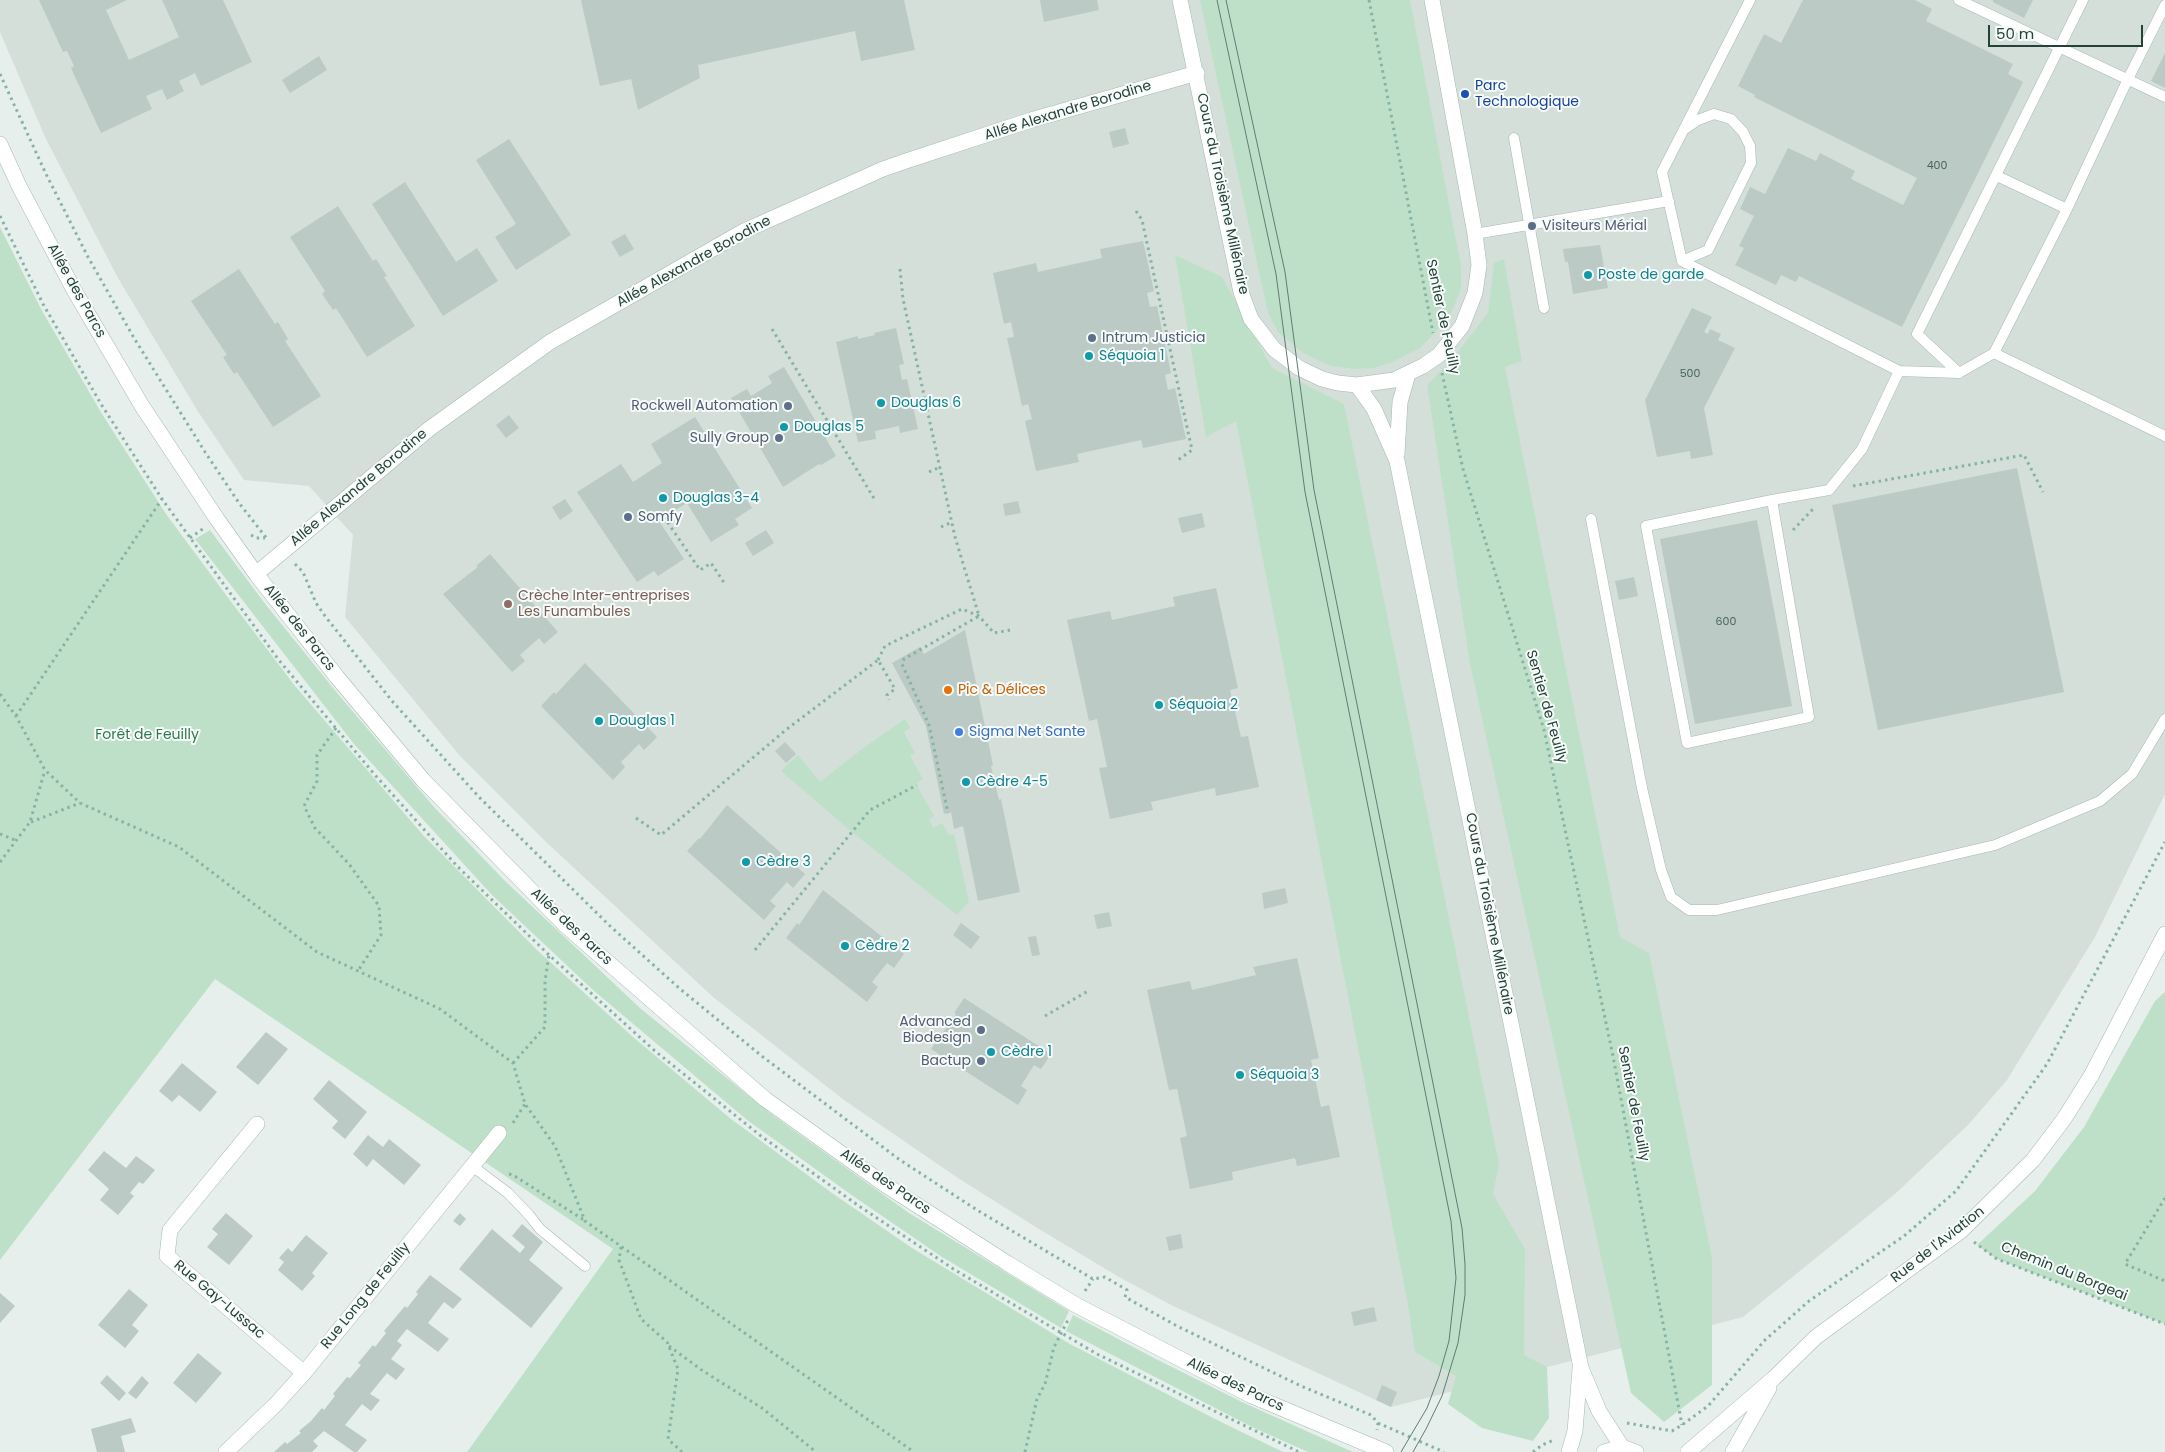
<!DOCTYPE html>
<meta charset="utf-8">
<style>
body{margin:0}
#map{position:relative;width:2165px;height:1452px;overflow:hidden;background:#e6efeb;font-family:Poppins,sans-serif}
canvas{display:block}
.scale{position:absolute;left:1988px;top:25px;width:155px;height:22px;box-sizing:border-box;border:2px solid #24423a;border-top:0;padding-left:6px;font-size:15px;line-height:18px;white-space:nowrap;color:#24423a;-webkit-text-stroke:4px #f7fbf9;paint-order:stroke}
</style>
<div id="map">
<canvas width="2165" height="1452"></canvas>
<div class="scale">50 m</div>
</div>
<script>
const context = document.querySelector('canvas').getContext('2d');
context.lineJoin = 'round';
function fillPath(path, color) { context.fillStyle = color; context.fill(path, 'evenodd'); }
const poly = rows => new Path2D(rows.map(r => 'M' + r).join(''));
function trace(path, color, width, dash) { context.strokeStyle = color; context.lineWidth = width; context.lineCap = dash ? 'butt' : 'round'; context.setLineDash(dash || []); context.stroke(path); }
function label(font, color, halo, rows, align = 'center') {
  context.font = font + ' Poppins,sans-serif'; context.lineWidth = 4; context.setLineDash([]); context.textBaseline = 'middle'; context.strokeStyle = halo; context.fillStyle = color; for (const [text, x, y, turn = 0] of rows) {
    context.save(); context.translate(x, y); context.rotate((+turn || 0) * Math.PI / 180); context.textAlign = isNaN(turn) ? turn : align; if (halo) context.strokeText(text, 0, 0); context.fillText(text, 0, 0); context.restore();
  }
}
const built = poly([
 [0,0,2165,0,2165,794,2095,937,2007,1080,1968,1125,1895,1194,1743,1317,1391,1407,1171,1305,1119,1277,1034,1226,958,1178,844,1100,713,997,545,841,460,756,345,617,353,535,309,486,244,480,197,410,118,278,46,139,0,32]
]);
const green = poly([
 [1200,0,1410,0,1461,266,1461,289,1449,318,1420,348,1390,363,1374,368,1356,369,1331,366,1303,353,1278,332,1268,313],
 [0,227,41,309,102,414,166,514,232,603,295,686,423,835,537,950,633,1037,731,1119,832,1193,912,1248,1070,1344,1219,1421,1283,1452,467,1452,613,1249,215,979,0,1260],
 [1175,255,1222,277,1272,368,1344,404,1499,1164,1493,1194,1525,1249,1524,1355,1547,1367,1549,1418,1533,1441,1482,1428,1448,1404,1456,1376,1415,1352,1408,1305,1236,421,1206,437],
 [1504,259,1522,361,1505,367,1620,937,1649,953,1712,1258,1712,1385,1664,1422,1631,1393,1470,664,1427,385,1454,357,1488,313,1494,263],
 [210,530,266,605,338,694,434,807,503,879,641,1009,774,1116,909,1213,1069,1311,1061,1328,942,1257,853,1196,747,1120,593,990,492,895,354,744,195,539],
 [905,719,910,728,904,732,915,753,910,756,923,779,916,784,934,816,929,819,933,828,942,823,949,835,954,834,969,902,957,915,852,832,781,771,798,755,820,782,862,749],
 [2165,992,2165,1324,1997,1259,1977,1245,2035,1191,2084,1127,2155,1001],
 [1073,1315,1152,1357,1244,1403,1353,1452,1308,1452,1252,1427,1066,1331]
]);
const building = poly([
 [39,0,127,0,106,10,129,60,179,37,162,0,223,0,252,62,201,86,195,73,179,81,184,91,167,100,162,89,146,96,152,109,101,133,71,68,74,66,67,51,63,52],
 [581,0,904,0,915,50,861,61,855,31,698,65,700,78,638,110,631,79,600,86],
 [1040,0,1097,0,1099,10,1044,22],
 [1803,0,1915,0,1932,9,1926,21,2013,64,2008,74,2023,82,1902,327,1799,276,1796,282,1781,275,1776,285,1735,265,1744,248,1739,246,1754,216,1740,209,1750,187,1765,194,1788,148,1816,161,1820,153,1855,171,1851,179,1903,205,1917,178,1754,97,1755,95,1738,86,1764,34,1781,43],
 [1993,0,2033,0,2024,18,1993,2],
 [2165,53,2165,88,2151,81],
 [319,56,327,70,290,93,282,80],
 [1125,128,1129,144,1113,148,1109,132],
 [509,139,571,235,516,270,495,237,516,224,476,160],
 [405,182,456,262,477,248,498,281,443,316,372,204],
 [338,206,373,261,376,259,387,276,384,277,415,326,367,357,336,308,333,310,322,294,325,291,290,237],
 [625,234,634,249,620,257,611,242],
 [1143,241,1154,291,1147,293,1150,307,1157,306,1171,373,1165,375,1168,390,1175,388,1186,439,1143,448,1141,440,1077,454,1079,462,1036,471,1025,421,1032,419,1028,404,1022,406,1007,338,1014,337,1011,322,1004,324,993,273,1036,263,1038,272,1102,258,1100,249],
 [1600,245,1608,288,1573,294,1568,262,1565,262,1563,249],
 [239,269,275,324,278,322,288,339,285,341,321,396,273,427,237,372,234,374,223,357,227,355,191,301],
 [1692,308,1712,317,1704,332,1708,334,1710,329,1721,334,1718,340,1735,348,1704,408,1713,455,1691,459,1690,451,1657,457,1645,400],
 [896,328,904,364,899,365,902,380,907,379,918,429,900,433,899,426,875,431,876,439,858,442,836,342,858,336,858,339,875,335,874,333],
 [784,367,836,456,821,465,819,464,783,487,731,398,747,389,751,396,772,383,768,376],
 [509,415,519,428,506,438,496,425],
 [695,417,752,508,735,519,739,525,711,542,687,503,664,517,659,521,684,559,658,576,654,571,637,582,577,492,621,464,633,482,662,463,651,444],
 [2017,468,2064,692,1878,730,1832,505],
 [565,499,573,511,560,520,552,507],
 [1018,501,1021,513,1005,516,1003,504],
 [1202,513,1205,527,1182,533,1178,518],
 [1757,520,1792,706,1695,724,1660,539],
 [766,530,774,543,753,556,745,543],
 [490,554,558,632,544,644,539,638,520,655,525,661,512,672,443,594,478,567,476,566],
 [1634,577,1638,596,1619,600,1615,581],
 [1216,588,1238,688,1230,690,1241,737,1248,736,1259,787,1216,796,1215,788,1151,802,1153,810,1110,819,1099,768,1107,767,1097,719,1089,721,1067,620,1110,611,1112,620,1175,606,1173,597],
 [965,630,993,765,991,766,999,800,1001,799,1020,892,978,901,963,826,954,829,951,812,944,814,926,726,892,663,920,647,924,654],
 [585,663,657,737,644,750,639,744,621,762,625,767,613,780,541,706,554,692,556,694],
 [785,742,796,754,786,763,775,751],
 [727,805,805,874,793,888,787,882,770,901,776,906,764,920,687,851,699,838,700,839],
 [1285,888,1288,903,1264,909,1262,893],
 [823,890,904,954,894,968,887,963,872,982,878,987,867,1002,786,938,797,923,799,925],
 [1109,912,1112,926,1097,929,1094,915],
 [961,923,980,937,971,949,953,935],
 [1036,936,1040,955,1032,956,1028,937],
 [1297,958,1319,1058,1311,1060,1321,1107,1329,1105,1340,1157,1297,1166,1295,1158,1232,1172,1233,1180,1190,1189,1180,1138,1187,1136,1177,1089,1169,1090,1147,990,1190,981,1192,990,1256,975,1253,967],
 [964,998,1051,1054,1041,1069,1034,1065,1021,1086,1027,1090,1018,1105,931,1049,956,1014,954,1013],
 [266,1032,288,1049,258,1085,236,1067],
 [182,1063,217,1092,200,1112,179,1095,172,1102,159,1091],
 [329,1080,367,1112,345,1139,332,1128,338,1121,313,1099],
 [368,1135,383,1147,389,1139,421,1165,404,1185,373,1159,367,1167,353,1154],
 [104,1151,126,1168,136,1156,155,1170,143,1184,139,1182,130,1193,134,1196,118,1215,100,1200,109,1189,88,1170],
 [226,1213,253,1236,229,1265,207,1247,218,1234,212,1229],
 [460,1213,466,1219,460,1226,453,1221],
 [522,1224,543,1242,529,1260,563,1288,531,1328,459,1269,492,1229,520,1253,525,1247,512,1236],
 [1181,1234,1183,1248,1169,1251,1166,1237],
 [306,1235,328,1253,312,1273,315,1276,302,1291,278,1270,284,1262,279,1258,288,1248,292,1252],
 [430,1275,462,1299,453,1309,444,1302,428,1323,449,1339,438,1352,407,1329,397,1341,402,1345,391,1359,405,1369,396,1380,387,1373,370,1394,380,1400,371,1411,362,1404,345,1425,367,1440,357,1452,354,1452,324,1431,313,1441,318,1446,312,1452,274,1452,285,1442,287,1444,301,1433,299,1431,311,1421,322,1408,324,1410,335,1396,333,1394,347,1377,350,1378,361,1365,358,1363,373,1345,375,1347,386,1333,384,1331,405,1306,407,1308,418,1294,416,1292],
 [129,1289,148,1305,132,1325,139,1331,125,1348,98,1325],
 [0,1293,15,1306,0,1323],
 [1374,1307,1377,1321,1354,1326,1351,1312],
 [198,1353,222,1373,196,1403,173,1383],
 [107,1375,126,1393,119,1401,100,1383],
 [142,1376,149,1383,136,1399,128,1393],
 [1382,1385,1397,1392,1391,1407,1376,1400],
 [131,1418,136,1432,121,1436,125,1452,97,1452,91,1429]
]);
const path = poly([
 [1369,0,1433,333],
 [0,74,46,174,88,257,134,338,205,452,239,503,268,540],
 [1136,211,1142,220,1192,450,1178,460],
 [0,216,43,304,101,404,162,499,278,659,375,775,457,866,549,955,655,1051,761,1136,859,1206,955,1270,1097,1354,1299,1452],
 [900,269,903,299,955,537,979,616,904,659,902,664,929,725,948,813],
 [772,329,875,500],
 [1442,373,1463,469,1544,730,1613,1056,1682,1425],
 [929,472,940,467],
 [1853,486,2024,455,2043,492],
 [664,517,700,570,711,563,725,584],
 [941,527,952,522],
 [1793,530,1813,509],
 [251,535,256,538,265,538],
 [190,538,204,528],
 [295,564,303,572,316,603,325,616,392,701,479,797,610,926,679,988,763,1057,900,1160,977,1210,1093,1279,1105,1277,1127,1290,1125,1297,1177,1326,1301,1386,1371,1415,1378,1423,1377,1430],
 [878,660,885,646,962,609,979,616,994,633,1010,630],
 [0,694,16,716,45,770,80,803,179,847,317,952,440,1009,513,1063,525,1104,555,1146,585,1221,914,1452],
 [16,716,162,499],
 [336,728,317,755,317,781,304,806,315,828,349,864,379,906,381,935,358,971],
 [636,818,661,835,787,729,878,660,895,689,887,695,889,700],
 [31,822,80,803],
 [0,834,17,841],
 [0,862,30,822,45,770],
 [755,950,870,810,917,785],
 [1045,1016,1088,991],
 [513,1063,545,1027,545,981,549,955],
 [513,1123,525,1104],
 [509,1174,513,1175,584,1220],
 [2165,1198,2125,1264,2165,1281],
 [1974,1242,1997,1259,2165,1324],
 [621,1247,619,1260,641,1319,667,1342,678,1369,668,1439,682,1452],
 [1085,1291,1093,1279],
 [669,1346,703,1371,762,1408,816,1452],
 [1378,1423,1444,1452],
 [1627,1423,1672,1431,1682,1425,1708,1406,1765,1340,1809,1301,1904,1236,1956,1191,2047,1064,2165,842],
 [1025,1452,1037,1399,1045,1384,1054,1347,1068,1320],
 [1533,1452,1542,1445,1554,1440]
]);
const service = poly([
 [1750,0,1662,172,1682,261,1899,371,1959,373,1994,353,2165,436],
 [1959,0,2165,97],
 [1514,138,1544,308],
 [1997,176,2067,209],
 [1475,234,1669,201],
 [1682,261,1708,250,1751,163,1750,146,1743,132,1731,119,1714,114,1698,120,1685,129],
 [1994,353,2067,209,2128,79,2165,5],
 [1959,373,1917,334,2083,0],
 [1772,500,1809,717,1687,743,1646,526,1772,500,1829,490,1862,449,1899,371],
 [1591,519,1642,788,1661,870,1671,897,1689,910,1717,910,1995,845,2100,801,2132,774,2165,719],
 [472,1166,508,1193,529,1215,540,1229,585,1266]
]);
const minor = poly([
 [1180,0,1241,292,1251,319,1274,349,1299,368,1322,379,1338,383,1357,385,1394,380,1423,366,1439,355,1462,326,1475,293,1479,265,1475,234,1432,0],
 [0,144,19,186,74,290,142,406,217,519,256,574,337,677,423,780,565,925,765,1099,884,1184,1007,1263,1076,1305,1250,1395,1386,1452],
 [1357,385,1374,409,1397,461,1581,1368,1599,1411,1622,1447],
 [1397,454,1400,402,1408,374],
 [256,574,429,429,550,342,744,231,883,169,909,160,1031,120,1197,73],
 [257,1124,170,1230,167,1256,304,1373],
 [226,1452,276,1404,304,1373,499,1133],
 [1569,1452,1575,1431,1580,1369]
]);
const tertiary = poly([
 [1604,1452,1622,1447,1636,1452],
 [1688,1452,1774,1378,1816,1337,1961,1231,2033,1160,2064,1119,2091,1076,2165,934],
 [1733,1452,1769,1388]
]);
const tram = poly([
 [1217,0,1276,274,1305,492,1451,1221,1456,1278,1449,1341,1439,1376,1427,1408,1401,1452],
 [1226,0,1285,272,1314,490,1462,1228,1465,1264,1465,1295,1458,1343,1442,1396,1426,1429,1413,1452]
]);
const markers = [
 [1465,94,5,"#1a4fb4"],
 [1532,226,5,"#5c6f8a"],
 [1588,275,5,"#0f9aa8"],
 [1092,338,5,"#5c6f8a"],
 [1089,356,5,"#0f9aa8"],
 [881,403,5,"#0f9aa8"],
 [788,406,5,"#5c6f8a"],
 [784,427,5,"#0f9aa8"],
 [779,438,5,"#5c6f8a"],
 [663,498,5,"#0f9aa8"],
 [628,517,5,"#5c6f8a"],
 [508,604,5,"#8d6e63"],
 [948,690,5,"#e8710a"],
 [1159,705,5,"#0f9aa8"],
 [599,721,5,"#0f9aa8"],
 [959,732,5,"#3f7fe0"],
 [966,782,5,"#0f9aa8"],
 [746,862,5,"#0f9aa8"],
 [845,946,5,"#0f9aa8"],
 [981,1030,5,"#5c6f8a"],
 [991,1052,5,"#0f9aa8"],
 [981,1061,5,"#5c6f8a"],
 [1240,1075,5,"#0f9aa8"]
];
const numberNames = [
 ["400",1937,166],
 ["500",1690,374],
 ["600",1726,622]
];
const transitNames = [
 ["Parc",1475,86],
 ["Technologique",1475,102]
];
const streetNames = [
 ["Allée Alexandre Borodine",1068,111,-17],
 ["Cours du Troisième Millénaire",1222,194,78],
 ["Allée Alexandre Borodine",694,262,-29],
 ["Allée des Parcs",76,291,61],
 ["Sentier de Feuilly",1442,317,78],
 ["Allée Alexandre Borodine",359,488,-40],
 ["Allée des Parcs",299,628,52],
 ["Sentier de Feuilly",1546,707,74],
 ["Cours du Troisième Millénaire",1489,914,79],
 ["Allée des Parcs",571,927,43],
 ["Sentier de Feuilly",1633,1104,79],
 ["Allée des Parcs",885,1182,34],
 ["Rue de l'Aviation",1938,1245,-38],
 ["Chemin du Borgeai",2064,1272,22],
 ["Rue Long de Feuilly",366,1296,-51],
 ["Rue Gay-Lussac",219,1300,40],
 ["Allée des Parcs",1235,1385,26]
];
const serviceNames = [
 ["Visiteurs Mérial",1542,226,"left"],
 ["Intrum Justicia",1102,338,"left"],
 ["Rockwell Automation",778,406],
 ["Sully Group",769,438],
 ["Somfy",638,517,"left"],
 ["Advanced",971,1022],
 ["Biodesign",971,1038],
 ["Bactup",971,1061]
];
const cultureNames = [
 ["Poste de garde",1598,275],
 ["Séquoia 1",1099,356],
 ["Douglas 6",891,403],
 ["Douglas 5",794,427],
 ["Douglas 3-4",673,498],
 ["Séquoia 2",1169,705],
 ["Douglas 1",609,721],
 ["Cèdre 4-5",976,782],
 ["Cèdre 3",756,862],
 ["Cèdre 2",855,946],
 ["Cèdre 1",1001,1052],
 ["Séquoia 3",1250,1075]
];
const educationNames = [
 ["Crèche Inter-entreprises",518,596],
 ["Les Funambules",518,612]
];
const foodNames = [
 ["Pic & Délices",958,690]
];
const shopNames = [
 ["Sigma Net Sante",969,732]
];
const parkNames = [
 ["Forêt de Feuilly",147,735]
];
fillPath(built, '#d4dfda');
fillPath(green, '#bfe0c8');
fillPath(building, '#bbcac4');
trace(service, '#a8b8b2', 11);
trace(minor, '#a8b8b2', 16);
trace(tertiary, '#a8b8b2', 16);
trace(path, '#86b3a5', 3, [2.5, 4]);
trace(service, '#fff', 10);
trace(minor, '#fff', 15);
trace(tertiary, '#fff', 15);
trace(tram, '#5f7d75', 1);
for (const [x, y, r, color] of markers) { const dot = new Path2D(); dot.arc(x, y, r, 0, 2 * Math.PI); context.fillStyle = color; context.fill(dot); trace(dot, '#f7fbf9', 2); }
label('11px', '#4a645c', null, numberNames);
label('14px', '#164399', '#f7fbf9', transitNames, 'left');
label('14px', '#24423a', '#f7fbf9', streetNames);
label('14px', '#4e5e75', '#f7fbf9', serviceNames, 'right');
label('14px', '#0d838f', '#f7fbf9', cultureNames, 'left');
label('14px', '#785e54', '#f7fbf9', educationNames, 'left');
label('14px', '#c56008', '#f7fbf9', foodNames, 'left');
label('14px', '#366cbe', '#f7fbf9', shopNames, 'left');
label('14px', '#2d7a4b', '#f7fbf9', parkNames);
</script>
